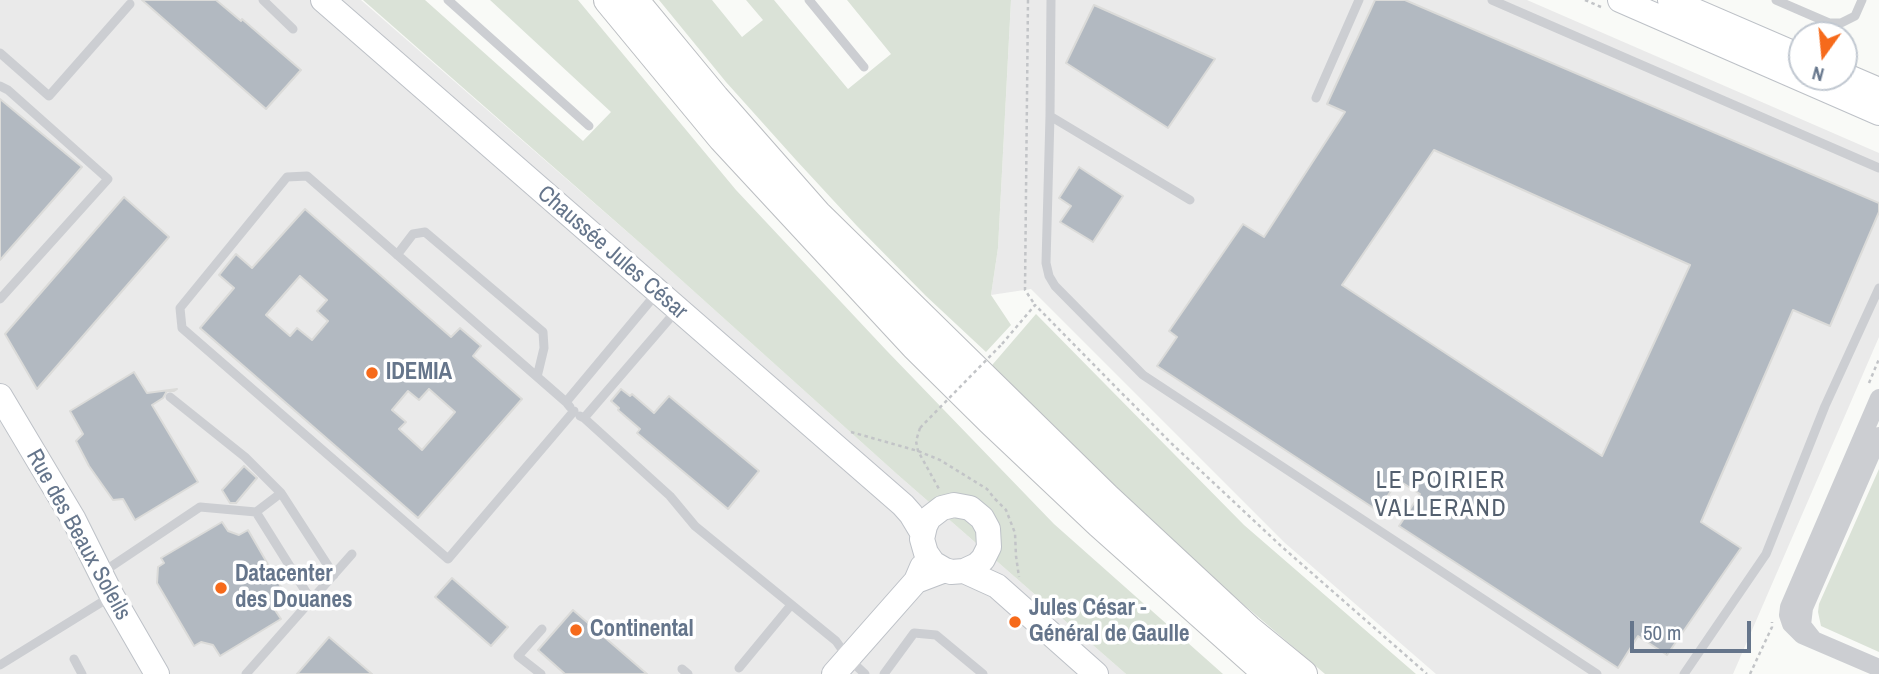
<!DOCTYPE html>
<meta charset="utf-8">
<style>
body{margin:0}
#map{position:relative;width:1879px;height:674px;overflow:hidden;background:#f9faf7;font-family:"Archivo Narrow",sans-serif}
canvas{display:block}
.north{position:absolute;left:1788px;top:21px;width:70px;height:70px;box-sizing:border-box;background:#fff;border:2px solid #c1c8d1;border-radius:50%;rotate:195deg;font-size:19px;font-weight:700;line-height:28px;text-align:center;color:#65758b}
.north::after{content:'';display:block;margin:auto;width:24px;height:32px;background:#f66a1b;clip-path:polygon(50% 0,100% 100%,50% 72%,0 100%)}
.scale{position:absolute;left:1630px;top:621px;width:121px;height:32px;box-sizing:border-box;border:4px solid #65758b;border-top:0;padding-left:9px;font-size:21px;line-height:24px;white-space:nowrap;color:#65758b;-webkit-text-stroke:5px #fff;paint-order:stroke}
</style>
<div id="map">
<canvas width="1879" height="674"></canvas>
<div class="north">N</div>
<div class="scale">50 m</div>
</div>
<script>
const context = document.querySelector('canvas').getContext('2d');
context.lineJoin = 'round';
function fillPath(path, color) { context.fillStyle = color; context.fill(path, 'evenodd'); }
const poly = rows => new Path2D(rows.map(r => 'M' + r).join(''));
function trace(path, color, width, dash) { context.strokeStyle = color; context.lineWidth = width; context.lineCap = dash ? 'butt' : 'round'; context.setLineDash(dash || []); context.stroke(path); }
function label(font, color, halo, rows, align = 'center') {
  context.font = font + ' "Archivo Narrow",sans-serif'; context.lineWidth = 7; context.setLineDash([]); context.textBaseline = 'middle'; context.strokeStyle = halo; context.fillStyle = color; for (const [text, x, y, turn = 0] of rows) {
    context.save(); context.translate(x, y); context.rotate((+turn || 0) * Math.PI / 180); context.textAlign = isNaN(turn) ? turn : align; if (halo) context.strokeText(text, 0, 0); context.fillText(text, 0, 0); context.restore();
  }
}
const built = poly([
 [0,0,361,0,648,250,898,475,1126,674,0,674],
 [1011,0,1527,0,1879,153,1879,337,1733,674,1436,674,1285,543,1031,289,991,295,998,248]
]);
const green = poly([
 [363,0,425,0,583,141,611,112,490,0,578,0,736,190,887,351,1054,524,1223,674,1126,674,898,475,648,250],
 [659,0,712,0,742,37,763,20,746,0,774,0,848,89,891,54,847,0,1011,0,998,248,991,295,1011,325,986,352,926,296,857,226,796,160,726,82],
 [1036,314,1244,525,1416,674,1325,674,1175,546,987,371],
 [1879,469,1879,652,1821,626,1818,612,1819,604]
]);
const building = poly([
 [142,0,216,0,241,21,242,19,301,70,266,109,142,0],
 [1375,0,1405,0,1879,203,1879,212,1830,326,1793,310,1701,522,1741,548,1667,655,1638,636,1618,668,1399,526,1420,494,1398,480,1378,511,1157,366,1177,337,1169,331,1243,224,1264,237,1345,112,1327,104,1375,0],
 [1434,150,1690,265,1602,456,1342,285,1434,150],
 [1094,5,1215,59,1168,128,1066,63,1094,5],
 [0,99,82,167,0,260,0,99],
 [1079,167,1123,196,1093,242,1060,222,1071,206,1059,198,1079,167],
 [124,197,169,237,37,389,5,334,124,197],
 [305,209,451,337,460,328,481,346,473,356,522,399,418,518,200,328,234,288,219,275,236,254,252,268,305,209],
 [300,276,327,300,317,311,328,321,312,340,297,328,290,336,266,315,300,276],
 [429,389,455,412,422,450,399,429,406,422,392,410,408,391,419,400,429,389],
 [134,372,147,393,177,389,174,391,167,391,163,398,152,405,198,482,135,520,123,499,113,500,89,466,76,441,83,434,70,411,134,372],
 [621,389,630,396,632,394,654,413,669,396,759,471,728,509,637,433,640,429,618,410,619,408,611,401,621,389],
 [244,466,257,478,236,503,230,503,222,490,244,466],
 [222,522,228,531,239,535,248,530,284,592,277,596,273,607,281,619,220,656,213,645,201,642,194,646,157,583,158,567,164,563,161,558,222,522],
 [452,578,508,627,491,646,435,597,452,578],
 [573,610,647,674,565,674,538,650,573,610],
 [329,637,372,674,297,674,329,637]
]);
const path = poly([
 [1028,0,1025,290,1035,305],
 [1585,0,1601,7],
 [1002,344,1035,305,1170,442,1281,546,1427,674],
 [1869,383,1879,359],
 [920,428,916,441,918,451,939,489],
 [851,432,918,451,940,460,987,489,995,499],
 [995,499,1006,510,1015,533,1016,556,1019,577],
 [1750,674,1772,627,1772,622]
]);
const service = poly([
 [263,0,293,29],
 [448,0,589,126],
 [809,0,864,67],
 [1051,0,1050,116,1046,263,1049,276,1055,286,1143,375,1597,674],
 [1492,0,1879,168],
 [1776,0,1829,23,1841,23,1855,16,1862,0],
 [0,53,49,96,130,4],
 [0,86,8,90,108,179,0,299],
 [1316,98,1359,0],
 [1050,116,1190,200],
 [397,255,413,234,425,232,543,332,544,348,537,377],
 [170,397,245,457,281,493],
 [566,402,307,176,287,177,180,308,182,328,448,559,574,411],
 [570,407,566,402,656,294],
 [580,416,584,418,677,310],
 [584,418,670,496,695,526,836,641,848,658,865,674],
 [103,572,200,507,256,512],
 [311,600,256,512,281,493,334,575],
 [74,659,82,674],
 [0,665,110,597],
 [739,668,791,605],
 [682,669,688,674],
 [246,674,352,554],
 [541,674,518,656,542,629],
 [884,674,914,633,936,635,983,674],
 [1684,674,1766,554,1825,406,1879,288]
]);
const minor = poly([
 [1879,398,1789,607,1788,615,1791,624,1802,635,1879,668],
 [1813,639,1802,625,1804,608,1879,436]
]);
const secondary = poly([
 [323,0,903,505,911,514,923,534],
 [1620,0,1879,113],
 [1670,0,1802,57],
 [1844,75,1879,90],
 [0,396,74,520,112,596,157,674],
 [964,571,997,586,1096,674],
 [916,581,945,570,951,572,964,571,977,565,983,559,989,547,988,529,982,518,970,508,954,505,942,508,929,518,925,526,922,539,926,553,933,563,945,570],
 [834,674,916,581,922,567]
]);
const trunk = poly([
 [608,0,722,138,915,346,991,421,1100,524,1268,674],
 [634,0,715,98,817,214,1106,497,1248,629,1303,674]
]);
const pathBridge = poly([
 [920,428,1002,344]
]);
const markers = [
 [372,373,7,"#f66a1b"],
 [221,588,7,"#f66a1b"],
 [1015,622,7,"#f66a1b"],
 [576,630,7,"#f66a1b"]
];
const streetNames = [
 ["Chaussée Jules César",612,253,41],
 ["Rue des Beaux Soleils",78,535,61]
];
const poiNames = [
 ["IDEMIA",386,373],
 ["Datacenter",235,575],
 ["des Douanes",235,601],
 ["Jules César -",1029,609],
 ["Général de Gaulle",1029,635],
 ["Continental",590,630]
];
const neighbourhoodNames = [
 ["LE POIRIER",1441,482],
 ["VALLERAND",1441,510]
];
fillPath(built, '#eaeaea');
fillPath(green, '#dae2d7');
fillPath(building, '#b2b9c1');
trace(building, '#dbdbd9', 2);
trace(secondary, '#bdc1c7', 26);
trace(trunk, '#bbbec2', 30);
trace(path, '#c2c4c7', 2.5, [3.5, 3.5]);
trace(service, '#ccced2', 9);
trace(minor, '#ccced2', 18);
trace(secondary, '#fff', 24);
trace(trunk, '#fff', 28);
trace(pathBridge, '#c2c4c7', 2.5, [3.5, 3.5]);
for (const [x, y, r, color] of markers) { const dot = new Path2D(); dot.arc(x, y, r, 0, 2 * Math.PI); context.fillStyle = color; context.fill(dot); trace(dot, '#fff', 2.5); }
label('23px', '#65758b', '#fff', streetNames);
label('bold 23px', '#65758b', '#fff', poiNames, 'left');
context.letterSpacing = '2px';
label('24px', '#54606f', '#fff', neighbourhoodNames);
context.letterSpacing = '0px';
</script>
